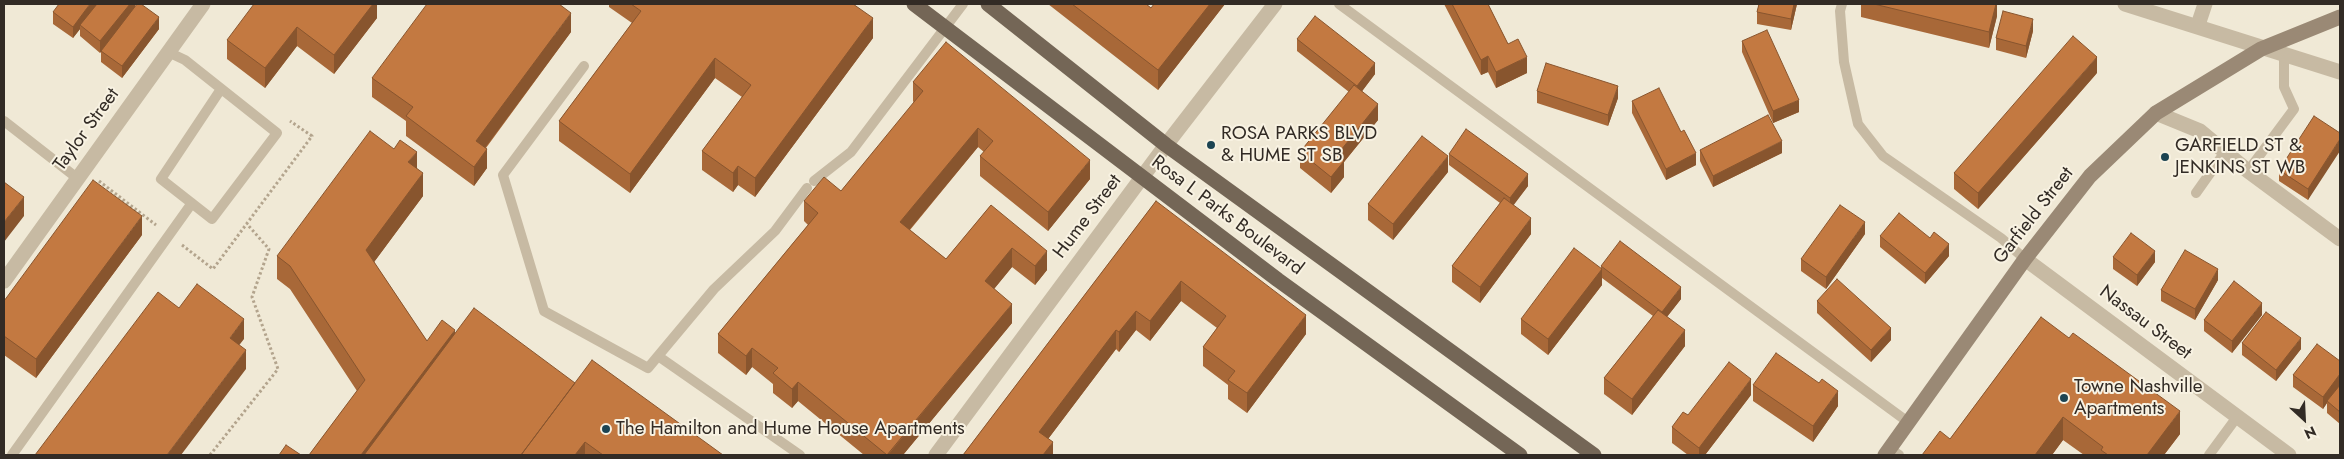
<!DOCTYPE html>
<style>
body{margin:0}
#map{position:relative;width:2344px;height:459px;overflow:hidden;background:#f0e9d6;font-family:Jost,sans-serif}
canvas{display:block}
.frame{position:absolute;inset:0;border:5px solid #322b25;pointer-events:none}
.north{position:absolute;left:2279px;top:394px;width:50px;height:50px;-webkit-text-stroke:4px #f8f2e2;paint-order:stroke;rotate:155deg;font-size:14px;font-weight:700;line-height:20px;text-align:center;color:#322b25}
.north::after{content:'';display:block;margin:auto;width:18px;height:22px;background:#322b25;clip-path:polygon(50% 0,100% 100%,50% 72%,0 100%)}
</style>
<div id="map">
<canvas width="2344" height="459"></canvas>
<div class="frame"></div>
<div class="north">N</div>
</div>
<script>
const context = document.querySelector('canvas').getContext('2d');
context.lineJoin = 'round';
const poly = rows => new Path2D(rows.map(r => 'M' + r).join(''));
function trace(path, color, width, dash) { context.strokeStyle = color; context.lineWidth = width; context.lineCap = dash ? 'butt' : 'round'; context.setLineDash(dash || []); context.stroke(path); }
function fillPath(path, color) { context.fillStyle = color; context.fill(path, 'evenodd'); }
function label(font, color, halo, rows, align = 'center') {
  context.font = font + ' Jost,sans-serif'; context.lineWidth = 4; context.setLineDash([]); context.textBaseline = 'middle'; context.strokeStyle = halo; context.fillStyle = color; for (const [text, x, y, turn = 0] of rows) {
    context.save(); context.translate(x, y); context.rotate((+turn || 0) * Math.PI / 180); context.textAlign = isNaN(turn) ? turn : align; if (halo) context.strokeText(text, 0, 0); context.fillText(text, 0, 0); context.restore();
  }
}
const path = poly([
 [99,181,156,225],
 [182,245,213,269,312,136,290,121],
 [210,455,278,369,252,297,269,249,247,224]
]);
const lane = poly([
 [1339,4,1908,422],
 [1842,4,1840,11,1844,62,1858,124,1883,156,2001,238,2025,259],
 [168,52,185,60,277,133,212,219,161,179,221,89],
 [584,66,503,175,544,311,648,368,658,356,800,455],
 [4,121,77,178],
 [2248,171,2294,109,2284,87,2284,56],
 [814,181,851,152,963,4],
 [2196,193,2225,152],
 [658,356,714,289,775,231,807,188],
 [1890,449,1899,455],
 [12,455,192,203],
 [2209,455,2237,417]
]);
const street = poly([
 [2125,4,2340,72],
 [2198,25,2205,4],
 [2156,113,2200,131,2248,171,2340,239],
 [2025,259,2289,455],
 [4,281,203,4],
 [936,455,1166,145,1275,4]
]);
const secondary = poly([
 [1885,455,2025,259,2090,176,2156,113,2261,49,2340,17]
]);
const primary = poly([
 [914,4,1278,280,1520,455],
 [988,4,1166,145,1594,455]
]);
const wall = poly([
 [135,4,135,6,159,29,122,78,101,62,101,51,100,53,80,36,80,29,73,38,53,24,53,12],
 [377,4,377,18,334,74,297,46,265,88,227,59,227,40],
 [609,4,853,4,873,38,755,197,738,185,733,192,702,170,702,151,742,97,715,78,630,193,559,141,559,121,632,23,609,7],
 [1048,4,1146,4,1151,8,1225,4,1158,90],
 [1444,4,1488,4,1508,44,1527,73,1496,88,1488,72,1481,75],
 [1759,4,1797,4,1791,30,1757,24,1757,12],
 [1861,4,1997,4,1997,16,1989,48,1861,17],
 [2033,31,2026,58,1996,50,1996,38],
 [571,32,486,148,487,168,474,186,406,136,406,121,372,97,372,78],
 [1297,39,1375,74,1362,91,1378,120,1344,162,1344,177,1331,193,1300,168,1300,152,1349,92,1297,51],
 [1742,41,1799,112,1773,123,1742,52],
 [2097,73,1978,209,1954,189,1954,173],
 [913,82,1090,179,1048,231,980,176,980,156,984,152,978,147,910,230,946,259,991,205,1047,270,1035,285,1012,267,994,289,1012,323,903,455,864,455,798,401,792,408,773,393,773,384,752,367,746,375,718,353,718,334,808,225,804,221,804,201,841,191,914,103,913,101],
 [1537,91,1618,98,1608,126,1537,103],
 [1632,101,1696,165,1666,180,1632,113],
 [2340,133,2308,200,2279,181,2279,170],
 [1700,150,1782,153,1713,187,1700,161],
 [1449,154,1528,186,1513,205,1531,234,1480,303,1452,282,1452,266,1500,203,1449,165],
 [417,168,423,196,374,262,427,341,455,333,575,383,723,455,309,455,357,391,290,289,277,279,277,256],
 [1448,172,1393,240,1368,220,1368,204],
 [1156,201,1306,334,1247,413,1228,399,1228,385,1203,366,1203,347,1217,328,1181,301,1150,341,1136,330,1119,352,1116,349,1048,439,1053,455,963,455],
 [1865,234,1826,289,1801,271,1801,259],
 [142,235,36,378,4,355,4,301],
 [1880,236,1949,256,1925,284,1880,247],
 [2113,257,2155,262,2137,286,2113,269],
 [1601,266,1681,299,1667,317,1685,346,1632,415,1604,394,1604,378,1653,316,1602,278,1602,285,1548,355,1521,334,1521,319,1601,269],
 [2218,280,2195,320,2161,301,2161,290],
 [1817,301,1891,340,1871,362,1817,313],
 [2262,315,2232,353,2204,331,2204,320],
 [2041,317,2180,434,2164,455,2084,455,2063,440,2052,455,1922,455,1950,439],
 [2242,343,2301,349,2276,381,2242,355],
 [2340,361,2340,424,2327,413,2327,403,2323,409,2293,387,2293,375],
 [1753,385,1838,406,1813,442,1753,401],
 [1751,395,1705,455,1688,455,1672,443,1672,427,1688,415]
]);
const shadedWall = poly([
 [90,4,99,4,80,25,80,29,73,38,73,27],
 [130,4,135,4,135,9,100,53,100,41],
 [373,4,377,4,377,18,334,74,334,55],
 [1210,4,1225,4,1158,90,1158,70],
 [1794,4,1797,4,1791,30,1791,19],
 [1996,4,1997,4,1997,16,1989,48,1989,32],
 [571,13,571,32,476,160,476,141],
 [159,17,159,29,122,78,122,66],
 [873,18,873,38,755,197,755,178],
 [2033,19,2033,31,2026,58,2026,46],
 [297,27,297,46,265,88,265,68],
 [1488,56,1488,72,1481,75,1481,60],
 [1527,57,1527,73,1496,88,1496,72],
 [2097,57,2097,73,1978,209,1978,193],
 [715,58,715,78,630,193,630,174],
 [1375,63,1375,74,1357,98,1357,86],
 [1618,86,1618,98,1608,126,1608,115],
 [1799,100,1799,112,1773,123,1773,111],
 [1378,104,1378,120,1344,162,1344,177,1331,193,1331,177,1337,155],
 [978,128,978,147,900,241,900,222],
 [2340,139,2340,151,2308,200,2308,189],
 [1782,141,1782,153,1713,187,1713,176],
 [487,149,487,168,474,186,474,167],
 [417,152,417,175,408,162],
 [1696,153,1696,165,1666,180,1666,169],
 [1448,156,1448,172,1393,240,1393,224],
 [1090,160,1090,179,1048,231,1048,212],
 [738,166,738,185,733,192,733,173],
 [423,173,423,196,366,273,366,250],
 [1528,174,1528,186,1510,210,1510,198],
 [24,197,24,216,4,242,4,222],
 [142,216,142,235,36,378,36,359],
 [1531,218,1531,234,1480,303,1480,287],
 [1865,222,1865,234,1826,289,1826,277],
 [1949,244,1949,256,1925,284,1925,273],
 [1012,248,1012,267,985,300,985,281],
 [1047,251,1047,270,1035,285,1035,266],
 [2155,251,2155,262,2137,286,2137,275],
 [1602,269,1602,285,1548,355,1548,339],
 [2218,269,2218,280,2195,320,2195,309],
 [1181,281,1181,301,1150,341,1150,321],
 [1681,287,1681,299,1662,323,1662,312],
 [2262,303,2262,315,2232,353,2232,341],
 [1012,304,1012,323,903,455,888,455],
 [1136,311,1136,330,1119,352,1119,332],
 [1306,315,1306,334,1247,413,1247,393],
 [244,319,244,339,230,357,230,338],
 [1891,328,1891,340,1871,362,1871,350],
 [455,330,455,353,379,455,361,455],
 [1116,330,1116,349,1039,451,1039,432],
 [1685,330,1685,346,1632,415,1632,399],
 [2301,338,2301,349,2276,381,2276,370],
 [752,348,752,367,746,375,746,356],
 [246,350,246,369,181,455,167,455],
 [2340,374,2340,386,2327,401,2327,403,2323,409,2323,397],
 [1751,379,1751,395,1705,455,1699,455,1699,448],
 [798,382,798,401,792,408,792,389],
 [1838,391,1838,406,1813,442,1813,426],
 [2180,411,2180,434,2164,455,2147,455],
 [2063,417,2063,440,2052,455,2035,455],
 [585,442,585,455,575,455],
 [1053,442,1053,455,1043,455]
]);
const building = poly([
 [59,4,90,4,73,27,53,12,59,4],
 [97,4,130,4,100,41,80,25,97,4],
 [137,4,141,4,159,17,122,66,101,51,137,4],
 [254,4,373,4,334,55,297,27,265,68,227,40,254,4],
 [427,4,559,4,571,13,476,141,487,149,474,167,406,116,413,107,372,78,427,4],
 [631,4,853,4,873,18,755,178,738,166,733,173,702,151,751,85,715,58,630,174,559,121,641,11,631,4],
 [1072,4,1146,4,1151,8,1154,4,1210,4,1158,70,1072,4],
 [1452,4,1488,4,1508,44,1518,39,1527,57,1496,72,1488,56,1481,60,1452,4],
 [1759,4,1794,4,1791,19,1757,12,1759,4],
 [1874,4,1996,4,1989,32,1874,4],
 [2003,11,2033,19,2026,46,1996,38,2003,11],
 [1315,16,1375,63,1357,86,1297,39,1315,16],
 [1767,30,1799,100,1773,111,1742,41,1767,30],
 [2073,36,2097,57,1978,193,1954,173,2073,36],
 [946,42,1090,160,1048,212,980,156,993,141,978,128,900,222,946,259,991,205,1047,251,1035,266,1012,248,985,281,1012,304,887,455,798,382,792,389,773,373,778,368,752,348,746,356,718,334,818,213,804,201,824,177,841,191,923,91,913,82,946,42],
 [1546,63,1618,86,1608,115,1537,91,1546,63],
 [1354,85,1378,104,1337,155,1344,161,1331,177,1300,152,1354,85],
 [1659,88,1681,132,1684,130,1696,153,1666,169,1632,101,1659,88],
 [1768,115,1782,141,1713,176,1700,150,1768,115],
 [2314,116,2340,133,2340,139,2308,189,2279,170,2314,116],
 [1466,129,1528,174,1510,198,1449,154,1466,129],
 [370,131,394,149,400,140,417,152,408,162,423,173,366,250,427,341,442,320,455,330,361,455,309,455,365,380,290,266,277,256,370,131],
 [1422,136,1448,156,1393,224,1368,204,1422,136],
 [93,180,142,216,36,359,4,336,4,301,93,180],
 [4,182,24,197,4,222,4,182],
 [1504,198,1531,218,1480,287,1452,266,1504,198],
 [1156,201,1306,315,1247,393,1228,380,1235,371,1203,347,1226,316,1181,281,1150,321,1136,311,1119,332,1116,330,1039,432,1053,442,1043,455,963,455,1156,201],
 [1840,205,1865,222,1826,277,1801,259,1840,205],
 [1899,213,1930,238,1934,232,1949,244,1925,273,1880,236,1899,213],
 [2131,233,2155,251,2137,275,2113,257,2131,233],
 [1620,241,1681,287,1662,312,1601,266,1620,241],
 [1574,248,1602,269,1548,339,1521,319,1574,248],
 [2185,250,2218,269,2195,309,2161,290,2185,250],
 [1837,279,1891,328,1871,350,1817,301,1837,279],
 [2234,281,2262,303,2232,341,2204,320,2234,281],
 [197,284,244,319,230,338,246,350,167,455,35,455,158,292,179,308,197,284],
 [474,308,575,383,521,455,364,455,474,308],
 [1658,310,1685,330,1632,399,1604,378,1658,310],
 [2266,312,2301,338,2276,370,2242,343,2266,312],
 [2041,317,2069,338,2073,333,2180,411,2147,455,2108,455,2101,450,2103,447,2063,417,2035,455,1922,455,1940,431,1950,439,2041,317],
 [2317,344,2340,361,2340,374,2323,397,2293,375,2317,344],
 [1776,353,1819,383,1822,379,1838,391,1813,426,1753,385,1776,353],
 [592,360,723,455,603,455,585,442,575,455,521,455,592,360],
 [1729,362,1751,379,1699,448,1672,427,1683,412,1688,415,1729,362],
 [2340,385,2340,412,2327,401,2340,385],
 [286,445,301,455,279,455,286,445]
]);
const markers = [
 [1211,145,5,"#1c4452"],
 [2165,157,5,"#1c4452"],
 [2064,398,5,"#1c4452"],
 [606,429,5,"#1c4452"]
];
const streetNames = [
 ["Taylor Street",87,130,-54],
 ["Rosa L Parks Boulevard",1227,216,37],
 ["Garfield Street",2034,216,-52],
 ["Hume Street",1088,217,-53],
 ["Nassau Street",2145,323,37]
];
const poiNames = [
 ["ROSA PARKS BLVD",1221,134],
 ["& HUME ST SB",1221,156],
 ["GARFIELD ST &",2175,146],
 ["JENKINS ST WB",2175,168],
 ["Towne Nashville",2074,387],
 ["Apartments",2074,409],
 ["The Hamilton and Hume House Apartments",616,429]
];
trace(path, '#b3a48d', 3, [2.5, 2.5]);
trace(lane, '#c7baa3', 10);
trace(street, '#c7baa3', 15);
trace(secondary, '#9a8975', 15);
trace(primary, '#746656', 15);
fillPath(wall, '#a86838');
fillPath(shadedWall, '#88552e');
fillPath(building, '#c37941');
trace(building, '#88552e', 1);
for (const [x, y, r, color] of markers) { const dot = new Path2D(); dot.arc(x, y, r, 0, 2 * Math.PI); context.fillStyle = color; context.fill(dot); trace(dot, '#f8f2e2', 2); }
label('19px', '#322b25', '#f8f2e2', streetNames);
label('19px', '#322b25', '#f8f2e2', poiNames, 'left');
</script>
